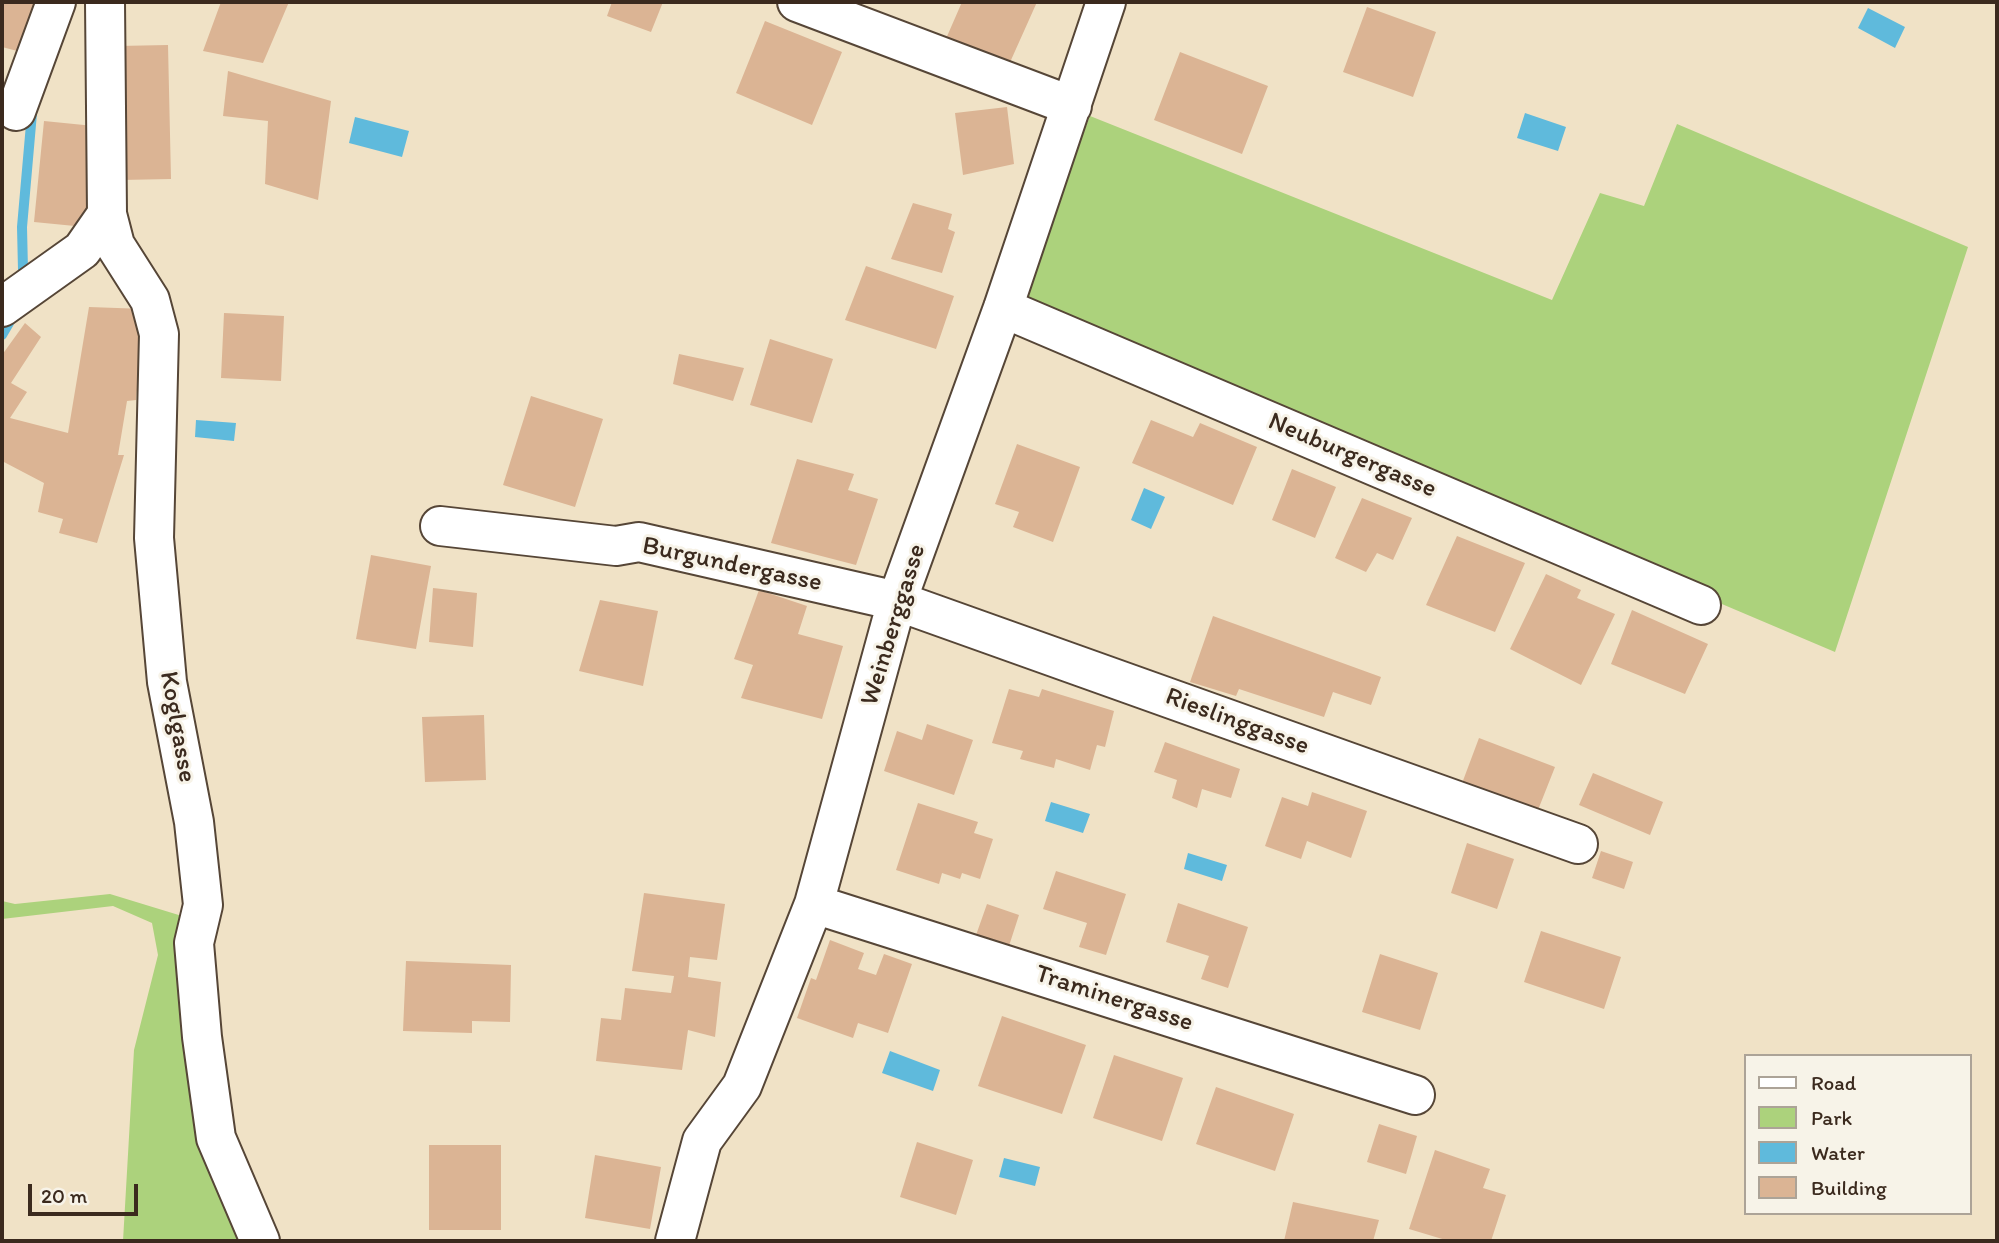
<!DOCTYPE html>
<style>
body{margin:0}
#map{position:relative;width:1999px;height:1243px;overflow:hidden;background:#f0e2c6;font-family:Itim,sans-serif}
canvas{display:block}
.frame{position:absolute;inset:0;border:4px solid #3b2a1e;pointer-events:none}
.legend{position:absolute;left:1744px;top:1054px;width:228px;height:161px;box-sizing:border-box;background:#f7f3e8;border:2px solid #aca397;margin:0;padding:9px 12px;list-style:none;font-size:21px;color:#3b2a1e}
.legend li{display:flex;align-items:center;gap:14px;height:35px}
.legend b{width:35px;border:2px solid #aca397}
.scale{position:absolute;left:28px;top:1184px;width:110px;height:32px;box-sizing:border-box;border:4px solid #3b2a1e;border-top:0;padding-left:9px;font-size:21px;line-height:24px;white-space:nowrap;color:#3b2a1e;-webkit-text-stroke:5px #f7f3e8;paint-order:stroke}
</style>
<div id="map">
<canvas width="1999" height="1243"></canvas>
<div class="frame"></div>
<ul class="legend">
<li><b style="height:9px;background:#fff"></b>Road</li>
<li><b style="height:19px;background:#acd27c"></b>Park</li>
<li><b style="height:19px;background:#5fbadc"></b>Water</li>
<li><b style="height:19px;background:#dbb494"></b>Building</li>
</ul>
<div class="scale">20 m</div>
</div>
<script>
const context = document.querySelector('canvas').getContext('2d');
context.lineJoin = 'round';
function fillPath(path, color) { context.fillStyle = color; context.fill(path, 'evenodd'); }
const poly = rows => new Path2D(rows.map(r => 'M' + r).join(''));
function trace(path, color, width, dash) { context.strokeStyle = color; context.lineWidth = width; context.lineCap = dash ? 'butt' : 'round'; context.setLineDash(dash || []); context.stroke(path); }
function label(font, color, halo, rows, align = 'center') {
  context.font = font + ' Itim,sans-serif'; context.lineWidth = 6; context.setLineDash([]); context.textBaseline = 'middle'; context.strokeStyle = halo; context.fillStyle = color; for (const [text, x, y, turn = 0] of rows) {
    context.save(); context.translate(x, y); context.rotate((+turn || 0) * Math.PI / 180); context.textAlign = isNaN(turn) ? turn : align; if (halo) context.strokeText(text, 0, 0); context.fillText(text, 0, 0); context.restore();
  }
}
const green = poly([
 [1090,116,1552,300,1600,193,1644,206,1677,124,1968,247,1835,652,1017,305],
 [110,894,182,916,247,1241,123,1241,134,1050,158,955,152,923,113,906,2,919,2,901,15,904]
]);
const water = poly([
 [1868,8,1905,27,1895,48,1858,28],
 [1525,113,1566,127,1558,151,1517,138],
 [355,117,409,131,402,157,349,143],
 [196,420,236,423,234,441,195,437],
 [1144,488,1165,497,1151,529,1131,520],
 [1051,802,1090,814,1083,833,1045,821],
 [1188,853,1227,865,1222,881,1184,869],
 [890,1051,940,1070,933,1091,882,1073],
 [1004,1158,1040,1167,1035,1186,999,1177]
]);
const stream = poly([
 [23,270,22,227,32,113],
 [2,335,9,323]
]);
const building = poly([
 [2,2,43,2,29,54,2,47],
 [221,2,289,2,263,63,203,51],
 [612,2,663,2,651,32,607,16],
 [962,2,1037,2,1007,69,945,41],
 [1367,7,1436,32,1413,97,1343,72],
 [765,21,842,52,812,125,736,93],
 [168,45,171,179,121,180,118,46],
 [1180,52,1268,86,1242,154,1154,120],
 [228,71,331,101,318,200,265,184,268,121,223,116],
 [1007,107,1014,164,963,175,955,113],
 [44,121,94,126,85,227,34,222],
 [913,203,952,214,948,229,955,232,942,273,891,259],
 [866,266,954,296,936,349,845,320],
 [89,307,145,309,136,400,127,401,118,455,124,455,97,543,59,533,63,519,38,512,44,483,2,461,2,355,25,323,41,337,11,383,27,392,10,418,68,433],
 [224,313,284,316,281,381,221,378],
 [770,339,833,359,812,423,750,405],
 [679,354,744,368,733,401,673,384],
 [531,396,603,419,575,507,503,485],
 [1151,420,1193,437,1200,423,1257,447,1233,505,1132,463],
 [1017,444,1080,467,1053,542,1013,527,1019,512,995,504],
 [797,459,854,474,848,490,878,499,856,565,771,543],
 [1292,469,1336,487,1315,538,1272,520],
 [1362,498,1412,518,1393,560,1377,553,1366,572,1335,558],
 [1457,536,1525,563,1495,632,1426,605],
 [371,555,431,566,416,649,356,639],
 [1546,574,1581,590,1577,598,1615,614,1581,685,1510,649],
 [433,588,477,593,473,647,429,642],
 [759,590,807,606,798,634,843,646,822,719,741,698,753,665,734,659],
 [600,600,658,611,643,686,579,671],
 [1632,610,1708,644,1685,694,1611,664],
 [1213,616,1381,677,1371,705,1333,692,1324,717,1239,689,1236,696,1190,682],
 [1009,689,1039,697,1042,689,1114,711,1105,747,1097,745,1090,770,1056,759,1054,768,1020,759,1023,751,992,743],
 [484,715,486,780,425,782,422,717],
 [927,724,973,740,954,795,884,771,897,731,922,740],
 [1479,738,1555,767,1536,815,1461,786],
 [1165,742,1240,769,1231,798,1202,789,1197,808,1172,798,1177,780,1154,772],
 [1593,773,1663,802,1650,835,1579,805],
 [1312,792,1367,811,1351,858,1307,841,1301,859,1265,846,1282,797,1308,806],
 [918,803,978,822,974,833,993,839,980,879,962,873,960,879,942,873,939,884,896,870],
 [1467,843,1514,859,1497,909,1451,893],
 [1601,851,1633,862,1624,889,1592,878],
 [1056,871,1126,894,1106,955,1079,947,1087,923,1043,909],
 [644,893,725,904,717,960,690,957,688,977,721,982,715,1037,688,1030,682,1070,596,1061,601,1018,621,1020,625,988,671,993,674,976,632,971],
 [1178,903,1248,927,1228,988,1201,979,1209,956,1166,942],
 [987,904,1019,915,1008,949,975,938],
 [1541,931,1621,957,1604,1009,1524,982],
 [830,940,864,953,858,969,876,975,884,954,912,964,888,1033,858,1023,853,1038,797,1018,811,978,816,980],
 [1380,954,1438,973,1420,1030,1362,1012],
 [406,961,511,965,510,1022,472,1021,472,1033,403,1031],
 [1002,1016,1086,1045,1062,1114,978,1086],
 [1114,1055,1183,1078,1162,1141,1093,1118],
 [1216,1087,1294,1114,1275,1171,1196,1144],
 [1379,1124,1417,1136,1406,1174,1367,1162],
 [917,1142,973,1160,956,1215,900,1197],
 [429,1145,501,1145,501,1230,429,1230],
 [1435,1150,1490,1169,1483,1188,1506,1195,1491,1241,1449,1241,1409,1229],
 [595,1155,661,1167,650,1229,585,1218],
 [1293,1202,1379,1220,1373,1241,1284,1241]
]);
const minor = poly([
 [105,2,107,214,115,245,150,300,159,334,154,538,167,682,194,822,203,905,194,943,202,1037,216,1138,260,1241],
 [797,2,1072,106],
 [16,111,56,2],
 [2,307,82,250,107,214],
 [1003,308,1701,605],
 [440,526,616,546,639,542,897,601,1578,844],
 [814,904,1415,1095],
 [675,1241,702,1141,742,1086,814,904,897,601,1003,308,1106,2]
]);
const streetNames = [
 ["Neuburgergasse",1352,456,23],
 ["Burgundergasse",732,565,12],
 ["Weinberggasse",894,625,-73],
 ["Rieslinggasse",1237,722,20],
 ["Koglgasse",177,727,80],
 ["Traminergasse",1114,999,18]
];
fillPath(green, '#acd27c');
fillPath(water, '#5fbadc');
trace(stream, '#5fbadc', 10);
fillPath(building, '#dbb494');
trace(minor, '#564637', 42);
trace(minor, '#fff', 38);
label('26px', '#3b2a1e', '#f7f3e8', streetNames);
</script>
